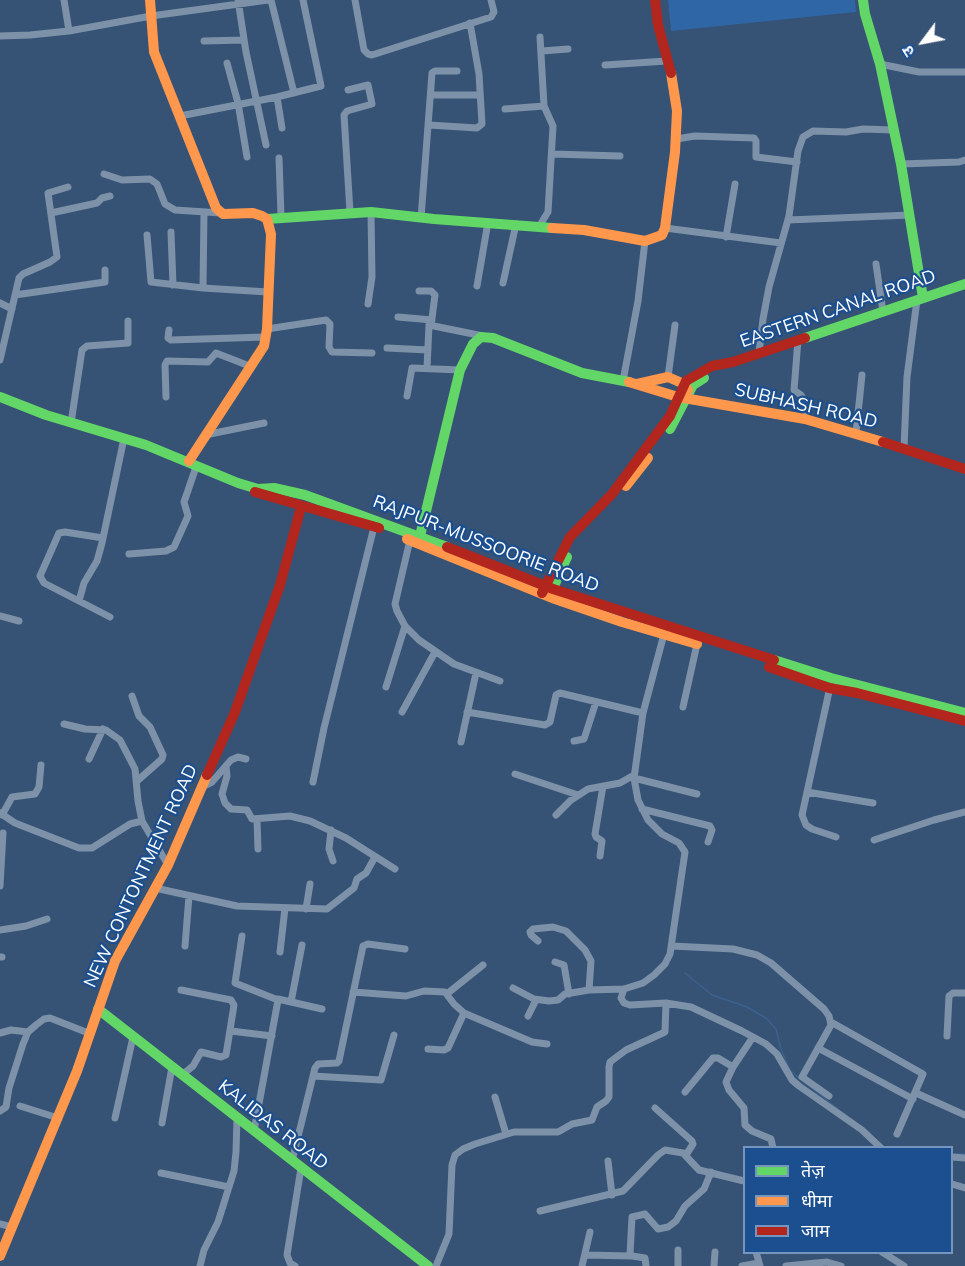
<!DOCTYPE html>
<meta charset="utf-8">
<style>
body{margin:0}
#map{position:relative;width:965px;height:1266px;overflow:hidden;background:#365274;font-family:Mulish,"Noto Sans Devanagari",sans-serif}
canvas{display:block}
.legend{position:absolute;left:743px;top:1146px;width:210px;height:108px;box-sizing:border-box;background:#1b4f8f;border:2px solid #7695bc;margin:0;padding:8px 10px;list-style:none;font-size:18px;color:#fff}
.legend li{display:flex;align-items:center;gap:12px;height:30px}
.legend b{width:30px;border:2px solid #7695bc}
.north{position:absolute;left:893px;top:12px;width:60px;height:60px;-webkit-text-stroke:4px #1b4f8f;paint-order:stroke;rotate:238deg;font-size:16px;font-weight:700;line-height:24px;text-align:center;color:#fff}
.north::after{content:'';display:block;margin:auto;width:21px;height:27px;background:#fff;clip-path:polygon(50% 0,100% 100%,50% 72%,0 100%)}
</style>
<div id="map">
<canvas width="965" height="1266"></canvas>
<ul class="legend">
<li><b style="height:8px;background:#63d668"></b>तेज़</li>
<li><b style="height:8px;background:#ff974d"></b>धीमा</li>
<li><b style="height:8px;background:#b3261e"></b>जाम</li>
</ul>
<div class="north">उ</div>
</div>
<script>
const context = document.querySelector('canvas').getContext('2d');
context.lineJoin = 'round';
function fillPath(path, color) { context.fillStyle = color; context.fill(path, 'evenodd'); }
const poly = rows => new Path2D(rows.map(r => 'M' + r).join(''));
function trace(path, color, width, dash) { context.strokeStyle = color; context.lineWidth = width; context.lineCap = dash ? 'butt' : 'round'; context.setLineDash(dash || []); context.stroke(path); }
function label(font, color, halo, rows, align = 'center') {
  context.font = font + ' Mulish,sans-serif'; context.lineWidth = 4.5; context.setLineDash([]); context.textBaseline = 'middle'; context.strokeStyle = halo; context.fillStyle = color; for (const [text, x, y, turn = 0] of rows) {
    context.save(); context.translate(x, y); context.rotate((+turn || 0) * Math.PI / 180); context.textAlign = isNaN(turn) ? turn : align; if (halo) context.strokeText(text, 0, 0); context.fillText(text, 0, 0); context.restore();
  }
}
const green = poly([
 [668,0,855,0,856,12,671,31]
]);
const stream = poly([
 [685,973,712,995,747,1007,766,1018,776,1029,781,1049,790,1070,799,1078],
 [805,1083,851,1119],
 [955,1154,965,1154]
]);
const street = poly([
 [64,0,69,31],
 [238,0,246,52,266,145],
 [271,0,294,93],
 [355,0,364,50,368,54,372,55,491,17,494,12,491,0],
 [0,36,30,35,69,31,151,16,268,0],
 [204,41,244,40],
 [542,51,568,49],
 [227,63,238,103,247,157],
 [880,64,919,72,965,72],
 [605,65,667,61],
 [348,90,368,85,372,104,347,111,344,115,350,212],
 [431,95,480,95],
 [277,97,282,128],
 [505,109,544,106],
 [180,116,277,97,321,86,303,0],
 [429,125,477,128,482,124,479,74,470,23],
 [676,139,695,136,754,138,756,141,756,157,797,162],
 [553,154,620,156],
 [279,158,281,216],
 [901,164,959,162,965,160],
 [104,174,122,180,150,179,157,184,165,204,175,210,221,213],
 [51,213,97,203,102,198,110,196],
 [421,218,432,73,435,71,457,71],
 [788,220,910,215],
 [540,225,548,212,553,126,544,106,540,37],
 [665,228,781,243],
 [171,232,173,285],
 [147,235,151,282,203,288,268,292],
 [726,237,735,184],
 [876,264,883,312],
 [503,283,516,224],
 [477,286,488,222],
 [203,288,204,213],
 [419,291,431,291,435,295,432,318,429,325,427,368],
 [15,295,105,282,105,270],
 [0,303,12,309],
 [368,304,372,277,371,212],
 [398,317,432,320],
 [429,325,483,336],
 [267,329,326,320,330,324,329,347,332,352,372,353],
 [169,330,168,338,171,340,266,337],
 [798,340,794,390,801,395,807,405,805,419],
 [387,348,428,350],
 [759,353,763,319,769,287,789,216,798,151,803,137,813,131,846,132,863,129,893,130],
 [0,360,19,278,23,274,50,262,57,257,48,193,68,187],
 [668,377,675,325],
 [623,381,638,301,645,241],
 [407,396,412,368,460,370],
 [166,397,165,365,167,361,208,362,216,353,252,367],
 [71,423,82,350,87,346,128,343,128,321],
 [856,433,862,375],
 [205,435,264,423],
 [904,448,907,377,917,300],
 [103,538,65,532,59,533,40,576,44,583,110,617],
 [410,540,395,604,397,611,405,626,419,640,454,664,500,681],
 [129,554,166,551,174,547,188,516,184,502,195,470],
 [79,601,84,583,97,561,102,543,123,443],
 [0,616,19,621],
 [386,687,405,626],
 [830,687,802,815,806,825,812,829,836,837],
 [132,696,139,716,150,727,163,755,162,759,137,781],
 [683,707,697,644],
 [402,712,435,652],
 [467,712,545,725,550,722,556,695,560,693,643,713],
 [64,724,85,729,106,730,120,740,135,769,138,801,142,821],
 [574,741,584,739,596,702],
 [461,742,476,673],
 [89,759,103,729],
 [226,766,227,776,222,794,225,803,231,809,247,810,252,819,290,816,310,821,346,838,395,869],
 [515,774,578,795],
 [634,778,697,794],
 [313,782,324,728,374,527],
 [202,787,212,782,231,760,238,757,246,759],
 [807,792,873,803],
 [642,809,710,826,712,830,708,842],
 [0,813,15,823,79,848,92,848,130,824,142,821,168,865],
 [2,815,12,797,35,794,39,787,41,765],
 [556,815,571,800,588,789,620,783,634,775],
 [257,819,258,849],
 [331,830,329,849,333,861],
 [874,840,934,820,965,812],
 [600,856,602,841,596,837,595,834,603,786],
 [0,886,3,833],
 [155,888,237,906,327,909,354,888,357,879,366,873,375,857],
 [306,909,310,884],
 [0,930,26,926,47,919],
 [242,936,235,983,278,1000,254,1131],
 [538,941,531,935,530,932,533,929,553,927,566,931,585,950,591,961,589,990],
 [185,946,189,896],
 [672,946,733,949,757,955,771,963,824,1009,829,1016,831,1025,802,1077,829,1096],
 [280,952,285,908],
 [0,957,2,957],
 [555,962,564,965,569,994],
 [513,988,534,999,549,1001,558,1000,565,994,589,990,624,989,643,983,654,975,665,964,670,954,685,852,679,843,662,834,648,820,638,800,634,778,643,713,664,634],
 [624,989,621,998,624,1003,630,1005,666,1003,691,1007,742,1031,766,1044,777,1054,792,1080,799,1086,862,1130,881,1148],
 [181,990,231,1000,234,1005,226,1055,221,1057,201,1052,193,1066,182,1075],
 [353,992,406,996,424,991,445,992,454,1004,464,1013,532,1042,547,1044],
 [448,993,483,965],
 [278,999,322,1009],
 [291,1002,302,945],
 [528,1016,536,1000],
 [831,1022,923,1074,897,1134],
 [231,1031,272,1036],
 [0,1033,11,1030,28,1032],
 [947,1036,949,996,953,993,965,993],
 [753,1037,733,1067,726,1082,729,1090,744,1108,745,1125,752,1131,771,1139,773,1148],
 [818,1048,913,1099],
 [428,1049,444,1050,448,1048,464,1013],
 [313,1076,381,1080,394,1035],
 [685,1092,713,1058,718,1058,733,1067],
 [916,1093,965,1115],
 [495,1097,506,1134],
 [20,1106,58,1118],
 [655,1108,692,1141,693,1144,686,1155],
 [0,1111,6,1107,9,1088,23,1044,28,1032,36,1025,44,1019,50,1018,91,1034],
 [115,1118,133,1037],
 [162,1123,172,1067],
 [952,1157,965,1158],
 [292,1161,315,1068,318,1064,337,1063,339,1061,363,946,368,944,405,949],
 [608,1161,612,1195],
 [161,1173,229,1187],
 [952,1184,965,1188],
 [540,1211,623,1191,658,1155,665,1150,683,1153,699,1170,744,1181],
 [0,1224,12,1227],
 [756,1252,760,1266],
 [882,1252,904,1266],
 [585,1255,632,1256],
 [200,1266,204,1250,218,1222,234,1171,236,1152,237,1118],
 [295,1266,290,1263,287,1255,301,1168],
 [436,1266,449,1234,452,1165,455,1155,463,1149,475,1144,514,1132,558,1132,572,1124,592,1120,597,1107,606,1101,609,1097,609,1067,610,1062,626,1050,665,1032,666,1003],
 [582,1266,590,1232],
 [646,1266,645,1258,632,1256,630,1254,632,1217,645,1214,658,1229,668,1227,676,1221,685,1206,704,1189,711,1172],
 [678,1266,678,1250],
 [714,1266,715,1252],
 [742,1266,759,1263],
 [786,1266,827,1262,841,1266]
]);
const fast = poly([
 [863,0,865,14,880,64,901,164,923,298],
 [267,219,371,212,434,219,552,228],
 [805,338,965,284],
 [0,397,46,415,146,445,238,483,258,489,274,488,305,495,447,547],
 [670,429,693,385,704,378],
 [420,536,460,370,473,344,481,337,493,338,582,373,629,382],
 [550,595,567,557],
 [774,660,831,678,965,713],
 [98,1009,428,1266]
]);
const slow = poly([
 [150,0,154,52,216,208,223,214,253,213,262,216,267,219,271,234,267,329,264,346,189,461],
 [552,228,584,230,645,241,662,235,665,228,675,152,677,111,671,73],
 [629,382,678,397,805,419,883,442],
 [637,384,668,377,684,384,688,390],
 [626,486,648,458],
 [407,539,555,599,622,622,697,644],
 [0,1256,77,1071,115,961,168,865,207,775]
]);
const jam = poly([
 [655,0,658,25,671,73],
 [883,442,965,469],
 [255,492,379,528],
 [447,547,553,589,774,660],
 [542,593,570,537,612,494,670,416,686,381,712,366,733,362,805,338],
 [769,667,829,688,857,693,965,721],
 [207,775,235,712,280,585,301,507]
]);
const streetNames = [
 ["EASTERN CANAL ROAD",838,309,-19],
 ["SUBHASH ROAD",806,406,13],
 ["RAJPUR-MUSSOORIE ROAD",486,544,21],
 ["NEW CONTONTMENT ROAD",141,876,-65],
 ["KALIDAS ROAD",273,1125,38]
];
fillPath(green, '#2f66a5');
trace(stream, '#3b618d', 1.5);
trace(street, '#7d92a8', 7);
trace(fast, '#63d668', 10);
trace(slow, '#ff974d', 10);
trace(jam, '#b3261e', 10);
label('18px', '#fff', '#1b4f8f', streetNames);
</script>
